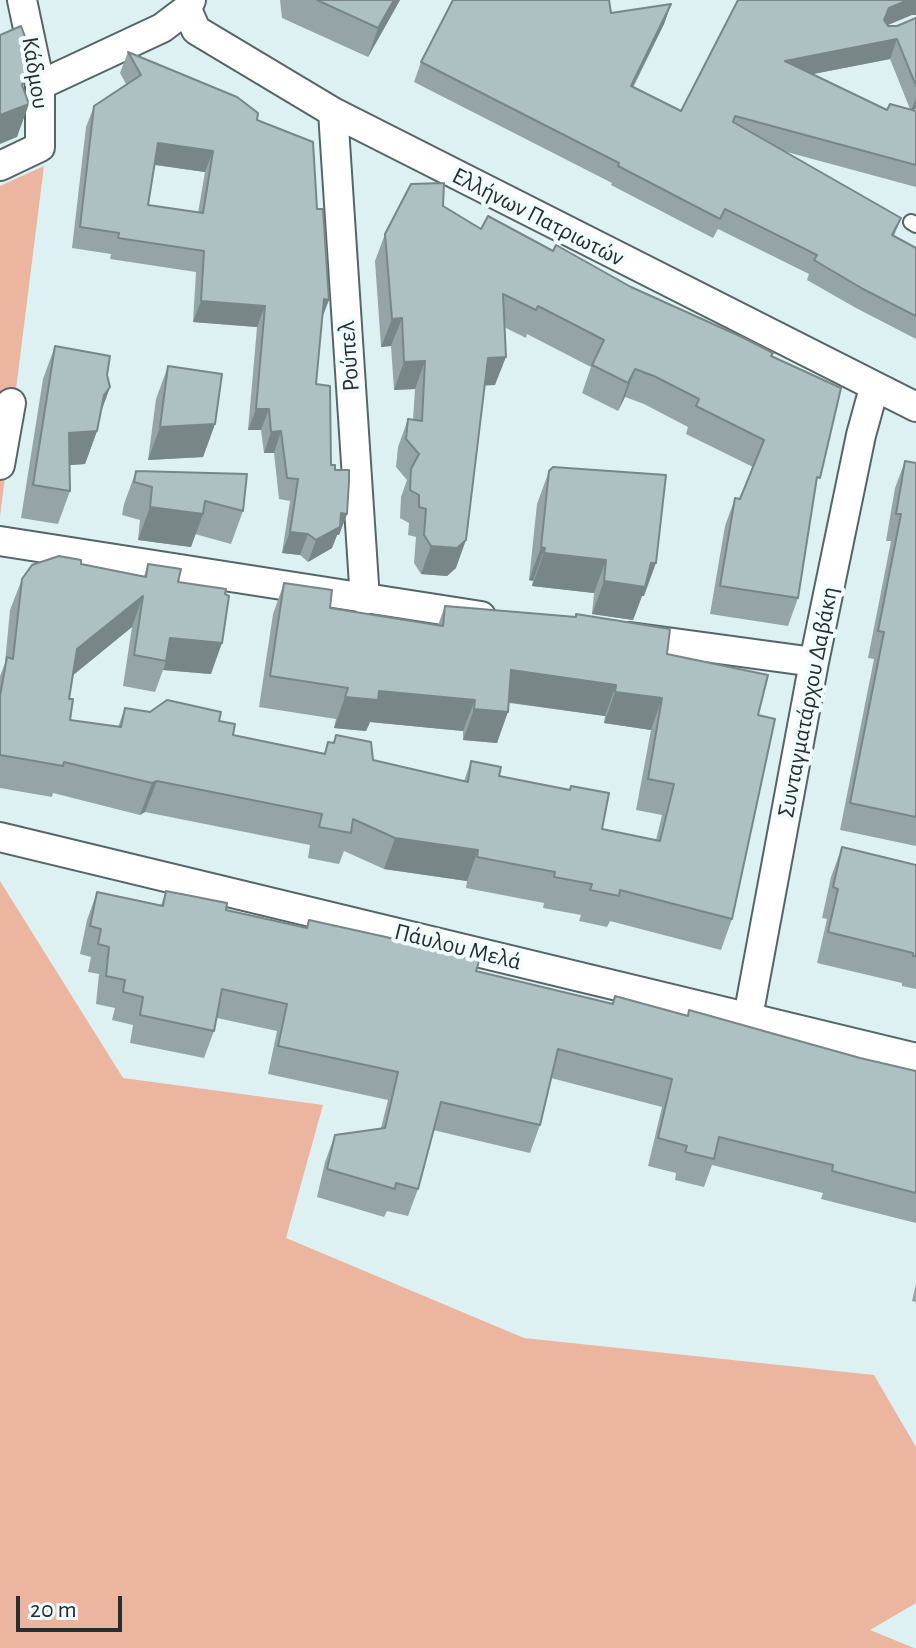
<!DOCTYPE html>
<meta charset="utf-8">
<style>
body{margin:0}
#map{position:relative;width:916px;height:1648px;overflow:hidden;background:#ddf1f3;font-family:"Alegreya Sans",sans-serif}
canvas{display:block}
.scale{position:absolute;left:16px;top:1596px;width:106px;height:36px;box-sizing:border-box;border:4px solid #272e2f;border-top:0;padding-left:10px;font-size:24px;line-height:28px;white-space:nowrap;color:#272e2f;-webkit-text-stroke:6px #f0fcfe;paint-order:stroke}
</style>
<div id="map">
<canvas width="916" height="1648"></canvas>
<div class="scale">20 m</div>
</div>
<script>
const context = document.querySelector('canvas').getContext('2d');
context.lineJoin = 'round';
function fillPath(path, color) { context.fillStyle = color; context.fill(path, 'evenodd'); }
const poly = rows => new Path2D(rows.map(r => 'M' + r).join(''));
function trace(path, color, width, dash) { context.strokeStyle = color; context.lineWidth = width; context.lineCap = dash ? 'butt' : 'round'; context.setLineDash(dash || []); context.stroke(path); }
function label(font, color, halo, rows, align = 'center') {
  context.font = font + ' "Alegreya Sans",sans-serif'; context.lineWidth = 8; context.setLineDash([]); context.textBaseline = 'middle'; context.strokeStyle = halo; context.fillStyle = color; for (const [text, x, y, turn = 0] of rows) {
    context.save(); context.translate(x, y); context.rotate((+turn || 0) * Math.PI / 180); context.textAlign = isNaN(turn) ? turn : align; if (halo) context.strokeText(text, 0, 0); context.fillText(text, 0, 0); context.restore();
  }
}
const green = poly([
 [44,166,0,517,0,186],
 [0,881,123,1078,323,1105,286,1238,524,1338,874,1375,916,1447,916,1603,870,1630,914,1648,0,1648]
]);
const lane = poly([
 [911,222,916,225]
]);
const street = poly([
 [191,0,187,9,196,30,333,112,916,407],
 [40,85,162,28,187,9],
 [333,112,365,600],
 [0,166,40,147,40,85,22,0],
 [0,465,11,403],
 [0,541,481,616],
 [630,637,814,662],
 [0,837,916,1058],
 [748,1017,814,662,861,435,874,388]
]);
const wall = poly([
 [280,0,400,0,368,57,282,18],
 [671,4,664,24,633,88,681,111,912,15,888,25,897,26,916,18,916,109,913,110,916,111,916,187,783,151,901,218,894,236,916,248,916,339,856,308,807,280,809,274,718,229,713,238,611,185,612,183,414,82,421,62,611,13],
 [890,59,910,109,887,110,812,74],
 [128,52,257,120,322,318,316,384,331,465,335,470,347,514,339,535,337,535,332,548,308,562,300,555,282,553,290,501,279,499,274,453,264,453,261,430,248,430,257,327,193,322,196,272,110,259,111,254,72,248,86,127,94,106,126,84,120,73],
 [154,165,205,172,198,213,148,205],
 [443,206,481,229,553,251,631,287,771,357,814,495,798,598,788,626,710,614,725,526,735,498,740,499,753,467,686,434,688,427,644,404,625,397,618,411,582,393,591,367,527,334,526,338,504,327,495,385,485,385,456,568,447,576,421,574,414,563,416,537,408,535,409,523,400,518,401,497,407,480,396,467,398,447,408,419,413,420,415,389,394,390,391,346,381,347,375,261,385,234],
 [55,346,107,375,110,387,100,415,97,431,85,464,69,465,70,491,58,524,21,518,43,379],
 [168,366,215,424,203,457,148,460,156,399],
 [905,461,916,463,916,846,840,830,874,659,868,658,891,541,886,541,895,488],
 [136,471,243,511,231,544,195,534,191,547,138,540,140,520,122,515,124,504],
 [549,471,644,596,642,596,633,620,592,614,594,593,532,586,533,581,529,580,537,504],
 [81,564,144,576,148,564,178,582,211,674,163,670,155,692,123,686,132,627,73,675,69,699,70,720,118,727,125,708,219,721,233,735,324,753,328,742,333,743,336,735,373,760,464,781,471,761,499,776,569,790,571,786,602,829,656,840,662,815,636,810,651,730,604,723,605,716,509,703,497,743,463,740,463,731,370,722,366,731,334,728,336,719,259,707,273,614,284,583,330,608,438,625,445,606,575,617,576,614,667,654,758,715,732,919,721,950,610,921,607,927,579,921,581,915,543,908,544,903,466,888,467,881,384,869,344,851,339,864,308,858,310,845,145,812,140,815,53,793,52,797,0,788,0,676,5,663,10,610,22,579],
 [842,847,916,865,916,989,902,986,902,983,817,963,827,919,822,918,831,877],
 [166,891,226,910,306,927,309,920,476,971,612,1004,615,996,687,1016,689,1010,860,1058,916,1071,916,1223,821,1199,823,1193,712,1165,704,1187,675,1180,676,1173,648,1166,662,1107,551,1078,540,1125,530,1153,433,1130,418,1189,408,1216,387,1211,384,1217,317,1197,325,1162,335,1135,381,1128,388,1100,268,1074,277,1031,217,1018,214,1031,204,1058,130,1043,133,1025,112,1020,115,1008,96,1004,99,974,88,972,91,957,80,954,87,920,97,892,161,905],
 [916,1284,916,1302,912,1301]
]);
const shadedWall = poly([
 [394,0,400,0,368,57,378,28],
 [908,0,916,0,916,15,912,15,881,28,889,8],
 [671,4,664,24,623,106,631,86],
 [897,39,890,59,778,81,785,61],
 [29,70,17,103,29,104,17,137,0,144,0,115,22,85],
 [916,97,916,109,911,111],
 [158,143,213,151,205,172,150,164],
 [324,299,329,300,321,321],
 [201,301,265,306,257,327,193,322],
 [402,318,391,346,381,347,392,319],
 [506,357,495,385,478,386,488,358],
 [425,361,415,389,394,390,404,362],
 [635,369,625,397,618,411,628,383],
 [110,387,98,420,104,395],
 [256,409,269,409,261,430,248,430],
 [215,424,203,457,148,460,160,427],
 [97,431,85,464,57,466,69,433],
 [281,431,274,453,264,453,271,432],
 [150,507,203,514,191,547,138,540],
 [341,513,347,514,339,535,337,535,332,548,308,562,316,540],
 [290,532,308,534,300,555,282,553],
 [466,540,456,568,447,576,421,574,431,546],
 [541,547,545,548,533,581,529,580],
 [544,553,606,560,594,593,532,586],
 [651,563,656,563,644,596,642,596,633,620,592,614,604,581],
 [143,596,132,627,66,681,77,649],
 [170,638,222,643,211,674,163,670,166,661],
 [511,670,616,685,605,716,500,701],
 [379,691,475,700,463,731,370,722,366,731,334,728,345,697],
 [615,692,662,698,651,730,604,723],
 [474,709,508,712,497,743,463,740],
 [157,781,145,812,140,815,152,783],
 [395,838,478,850,467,881,384,869]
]);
const building = poly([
 [317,0,394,0,378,28,317,0],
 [453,0,609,0,611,13,671,4,631,86,681,111,738,0,908,0,889,8,884,20,888,26,897,26,916,18,916,86,897,39,785,61,887,110,890,104,916,111,916,165,735,116,733,122,901,218,892,235,916,248,916,316,863,289,814,260,817,255,725,209,720,219,618,166,619,163,421,62,453,0],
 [21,26,31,52,29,70,22,85,29,104,0,115,0,35,21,26],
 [128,52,237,97,258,113,257,120,313,142,317,209,323,209,329,300,324,299,316,384,330,386,331,465,335,465,335,470,349,470,349,481,347,514,341,513,340,527,316,540,308,534,290,532,298,479,287,478,281,431,271,432,269,409,256,409,265,306,201,301,204,251,118,238,119,233,80,227,94,106,141,75,128,52],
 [158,143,213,151,203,213,148,205,158,143],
 [444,183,443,206,481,229,488,216,553,251,556,245,631,287,744,338,773,353,771,356,841,388,820,478,817,477,798,598,720,586,735,498,740,499,764,440,696,406,699,399,654,376,635,369,628,383,592,365,604,340,538,306,536,310,503,294,506,357,488,358,466,540,457,548,431,546,424,535,426,509,419,507,419,495,410,490,411,469,419,454,406,439,408,419,422,421,425,361,404,362,402,318,392,319,385,234,411,184,444,183],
 [55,346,110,356,107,375,110,387,104,395,97,431,69,433,70,491,33,485,55,346],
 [168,366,222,374,215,424,160,427,168,366],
 [905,461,916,463,916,817,850,803,884,632,878,631,901,514,896,514,905,461],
 [553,467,666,475,656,563,651,563,645,587,604,581,606,560,544,553,545,548,541,547,549,471,553,467],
 [136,471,247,474,243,511,205,501,203,514,150,507,152,487,134,482,136,471],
 [59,556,81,560,81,564,146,577,148,564,181,569,178,582,226,589,225,594,229,596,222,643,170,638,166,661,134,655,143,596,77,649,69,699,73,699,70,720,121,727,125,708,150,712,167,700,221,712,219,721,235,724,233,735,325,754,328,742,334,743,336,735,371,742,373,760,468,782,471,761,501,767,499,776,570,790,571,786,609,793,602,829,660,841,674,784,648,779,662,698,615,692,616,685,511,670,508,712,474,709,475,700,379,691,378,700,345,697,348,688,270,676,284,583,332,590,330,608,443,626,445,606,576,617,576,614,670,629,667,654,768,675,758,715,775,719,732,919,620,890,619,896,590,890,592,884,554,877,555,872,477,857,478,850,395,838,353,819,351,833,319,827,322,814,157,781,152,783,64,762,63,766,0,755,0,696,7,657,13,659,22,579,32,565,59,556],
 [842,847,916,865,916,956,913,956,913,953,828,932,838,889,833,887,842,847],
 [166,891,227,903,226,910,307,928,309,920,404,941,479,961,476,971,613,1004,615,996,688,1016,689,1010,860,1058,916,1071,916,1193,832,1171,833,1165,719,1137,714,1159,685,1152,687,1146,658,1138,672,1079,558,1049,540,1125,441,1102,418,1189,396,1183,395,1189,327,1169,335,1135,385,1128,398,1072,278,1046,287,1004,222,989,214,1031,140,1015,143,997,123,992,125,980,106,976,109,947,98,944,101,929,90,926,97,892,163,906,166,891]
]);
const streetNames = [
 ["Κάδμου",35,73,81],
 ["Ελλήνων Πατριωτών",538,217,27],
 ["Ρούπελ",349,356,-94],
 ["Συνταγματάρχου Δαβάκη",808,702,-79],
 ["Πάυλου Μελά",458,947,14]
];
fillPath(green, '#ebb59f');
trace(lane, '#556668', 18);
trace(street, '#556668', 32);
trace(lane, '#fff', 14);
trace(street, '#fff', 28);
fillPath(wall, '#95a5a7');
fillPath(shadedWall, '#798688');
fillPath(building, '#adc0c2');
trace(building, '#798688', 2);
label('24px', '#272e2f', '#f0fcfe', streetNames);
</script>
